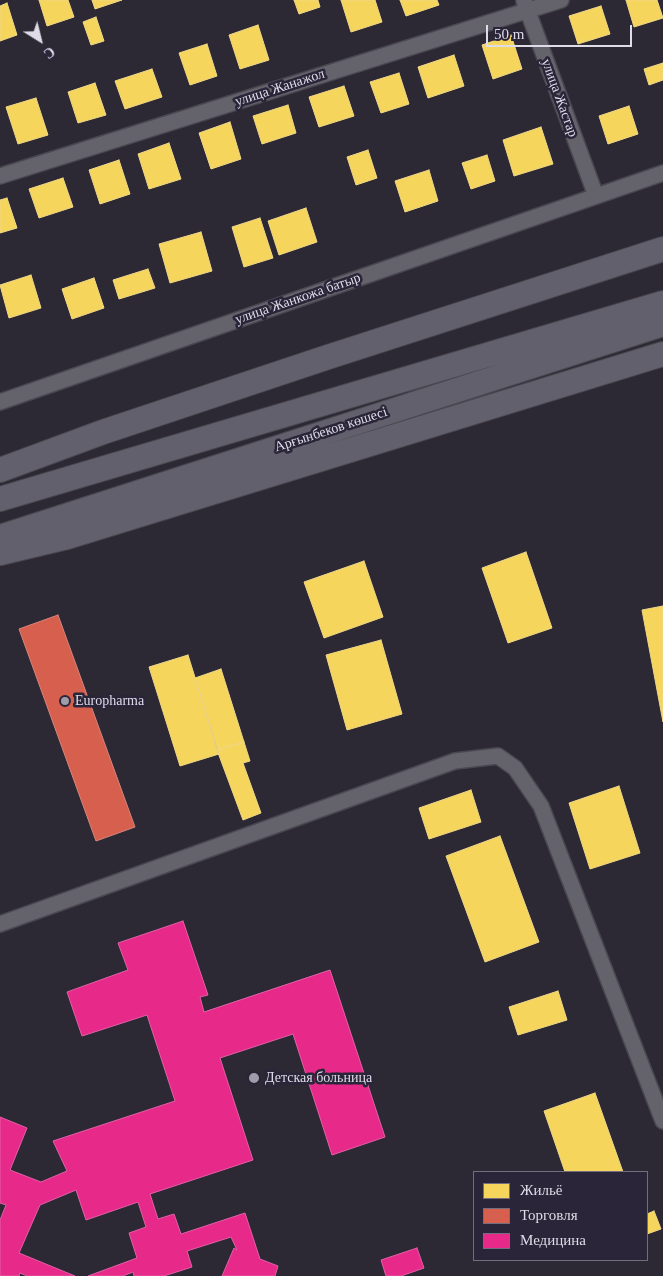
<!DOCTYPE html>
<meta charset="utf-8">
<style>
body{margin:0}
#map{position:relative;width:663px;height:1276px;overflow:hidden;background:#2c2934;font-family:"Times New Roman",serif}
canvas{display:block}
.legend{position:absolute;left:473px;top:1171px;width:175px;height:90px;box-sizing:border-box;background:#2a2538;border:1px solid #726e7f;margin:0;padding:6px 9px;list-style:none;font-size:15px;color:#dfdcea}
.legend li{display:flex;align-items:center;gap:10px;height:25px}
.legend b{width:25px;border:1px solid #726e7f}
.north{position:absolute;left:15px;top:15px;width:50px;height:50px;-webkit-text-stroke:4px #2a2538;paint-order:stroke;rotate:144deg;font-size:14px;font-weight:700;line-height:20px;text-align:center;color:#dfdcea}
.north::after{content:'';display:block;margin:auto;width:18px;height:22px;background:#dfdcea;clip-path:polygon(50% 0,100% 100%,50% 72%,0 100%)}
.scale{position:absolute;left:486px;top:25px;width:146px;height:22px;box-sizing:border-box;border:2px solid #dfdcea;border-top:0;padding-left:6px;font-size:15px;line-height:18px;white-space:nowrap;color:#dfdcea;-webkit-text-stroke:4px #2a2538;paint-order:stroke}
</style>
<div id="map">
<canvas width="663" height="1276"></canvas>
<ul class="legend">
<li><b style="height:14px;background:#f6d55c"></b>Жильё</li>
<li><b style="height:14px;background:#d6604d"></b>Торговля</li>
<li><b style="height:14px;background:#e7298a"></b>Медицина</li>
</ul>
<div class="north">С</div>
<div class="scale">50 m</div>
</div>
<script>
const context = document.querySelector('canvas').getContext('2d');
context.lineJoin = 'round';
function fillPath(path, color) { context.fillStyle = color; context.fill(path, 'evenodd'); }
const poly = rows => new Path2D(rows.map(r => 'M' + r).join(''));
function trace(path, color, width, dash) { context.strokeStyle = color; context.lineWidth = width; context.lineCap = dash ? 'butt' : 'round'; context.setLineDash(dash || []); context.stroke(path); }
function label(font, color, halo, rows, align = 'center') {
  context.font = font + ' "Times New Roman",serif'; context.lineWidth = 5; context.setLineDash([]); context.textBaseline = 'middle'; context.strokeStyle = halo; context.fillStyle = color; for (const [text, x, y, turn = 0] of rows) {
    context.save(); context.translate(x, y); context.rotate((+turn || 0) * Math.PI / 180); context.textAlign = isNaN(turn) ? turn : align; if (halo) context.strokeText(text, 0, 0); context.fillText(text, 0, 0); context.restore();
  }
}
const homes = poly([
 [39,0,68,0,74,17,47,26,39,0],
 [92,0,122,0,95,9,92,0],
 [294,0,318,0,320,7,299,14,294,0],
 [341,0,375,0,382,22,351,32,341,0],
 [400,0,437,0,439,5,406,16,400,0],
 [626,0,657,0,663,18,634,27,626,0],
 [7,3,17,35,0,41,0,6,7,3],
 [601,6,610,34,578,44,569,16,601,6],
 [96,17,104,41,91,45,83,22,96,17],
 [258,25,269,60,240,69,229,35,258,25],
 [511,35,522,69,493,79,482,45,511,35],
 [207,44,217,76,190,85,179,53,207,44],
 [454,55,464,86,428,98,418,67,454,55],
 [663,63,663,80,649,85,644,69,663,63],
 [152,69,162,97,125,109,115,81,152,69],
 [399,73,409,104,381,113,370,82,399,73],
 [95,83,106,115,78,123,68,92,95,83],
 [344,86,354,116,319,127,309,97,344,86],
 [36,98,48,135,18,144,6,107,36,98],
 [288,105,296,133,262,144,253,116,288,105],
 [629,106,638,134,608,144,599,116,629,106],
 [230,122,241,159,211,169,199,133,230,122],
 [541,127,553,164,514,176,503,140,541,127],
 [169,143,181,179,149,189,138,154,169,143],
 [368,150,377,178,356,185,347,157,368,150],
 [487,155,495,181,471,189,462,163,487,155],
 [119,160,130,194,100,204,89,170,119,160],
 [429,170,438,201,405,212,395,181,429,170],
 [63,178,73,207,39,218,29,189,63,178],
 [7,198,17,228,0,233,0,200,7,198],
 [306,208,317,242,279,255,268,221,306,208],
 [260,218,273,258,244,267,232,227,260,218],
 [201,232,212,271,170,283,159,244,201,232],
 [148,269,155,288,119,299,113,280,148,269],
 [31,275,41,308,9,318,0,285,31,275],
 [94,278,104,308,72,319,62,289,94,278],
 [526,552,552,628,508,643,482,568,526,552],
 [364,561,383,617,324,638,304,582,364,561],
 [663,606,663,722,642,610,663,606],
 [381,640,402,714,347,730,326,655,381,640],
 [188,655,219,754,180,766,149,667,188,655],
 [221,669,244,742,217,750,195,678,221,669],
 [244,742,250,761,243,763,261,813,243,820,217,750,244,742],
 [619,786,640,853,590,869,569,803,619,786],
 [471,790,481,822,429,839,419,808,471,790],
 [500,836,539,942,485,962,446,856,500,836],
 [558,991,567,1020,518,1035,509,1007,558,991],
 [595,1093,623,1172,565,1172,544,1111,595,1093],
 [654,1211,661,1229,647,1234,647,1214,654,1211]
]);
const shops = poly([
 [58,615,135,827,96,841,19,629,58,615]
]);
const health = poly([
 [183,921,208,995,200,997,204,1012,330,970,385,1137,332,1155,293,1034,220,1058,253,1160,150,1194,158,1219,174,1214,181,1234,245,1213,260,1259,278,1266,275,1276,222,1276,234,1248,237,1250,231,1237,187,1251,192,1267,164,1276,134,1276,133,1272,123,1276,88,1276,137,1258,129,1233,146,1227,138,1202,86,1220,76,1190,40,1205,19,1253,75,1276,27,1276,20,1273,19,1276,0,1276,0,1220,6,1205,0,1203,0,1117,27,1128,10,1170,41,1182,67,1171,53,1141,175,1101,147,1015,82,1036,67,992,128,970,118,943,183,921],
 [417,1248,424,1268,401,1276,386,1276,381,1260,417,1248]
]);
const minor = poly([
 [524,1,596,196],
 [0,176,561,0],
 [0,402,663,173],
 [0,924,455,761,498,756,515,768,541,806,663,1121]
]);
const primary = poly([
 [0,470,103,432,328,357,663,249],
 [0,499,663,303],
 [0,537,663,324],
 [0,553,67,537,663,354]
]);
const markers = [
 [65,701,5,"#a09daa"],
 [254,1078,6,"#a09daa"]
];
const streetNames = [
 ["улица Жанажол",280,88,-18],
 ["улица Жастар",559,98,70],
 ["улица Жанкожа батыр",298,299,-19],
 ["Арғынбеков көшесі",331,430,-18]
];
const poiNames = [
 ["Europharma",75,701],
 ["Детская больница",265,1078]
];
fillPath(homes, '#f6d55c');
trace(homes, '#efd787', 1);
fillPath(shops, '#d6604d');
trace(shops, '#d9857c', 1);
fillPath(health, '#e7298a');
trace(health, '#e55fa7', 1);
trace(minor, '#494750', 18);
trace(primary, '#494750', 26);
trace(minor, '#64626b', 15);
trace(primary, '#63606d', 24);
for (const [x, y, r, color] of markers) { const dot = new Path2D(); dot.arc(x, y, r, 0, 2 * Math.PI); context.fillStyle = color; context.fill(dot); trace(dot, '#2a2538', 2); }
label('14px', '#dfdcea', '#2a2538', streetNames);
label('14px', '#dfdcea', '#2a2538', poiNames, 'left');
</script>
